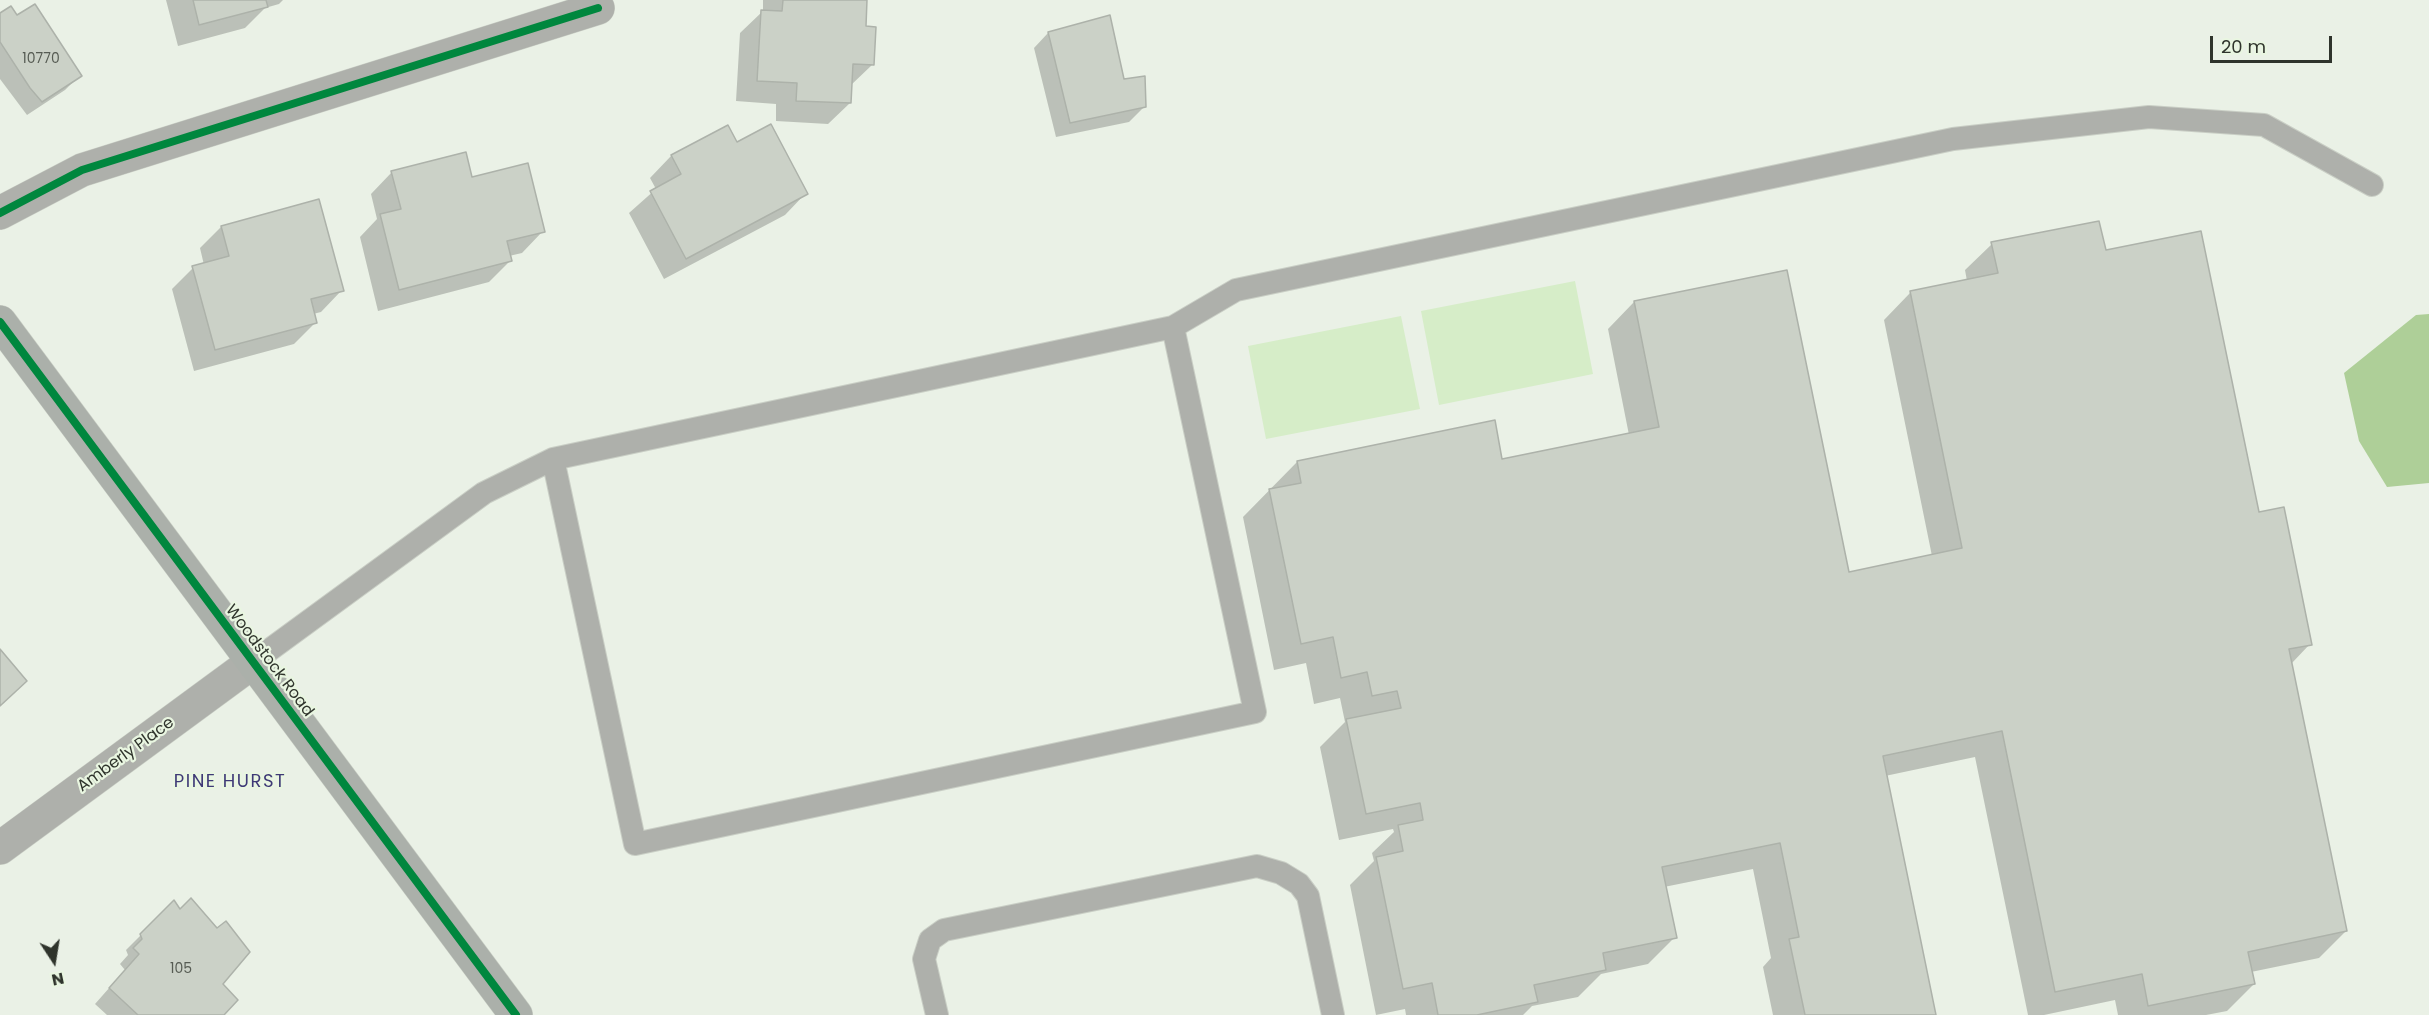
<!DOCTYPE html>
<style>
body{margin:0}
#map{position:relative;width:2429px;height:1015px;overflow:hidden;background:#eaf1e6;font-family:Poppins,sans-serif}
canvas{display:block}
.north{position:absolute;left:24px;top:931px;width:60px;height:60px;-webkit-text-stroke:4px #e9f6e1;paint-order:stroke;rotate:168deg;font-size:16px;font-weight:700;line-height:24px;text-align:center;color:#2f342c}
.north::after{content:'';display:block;margin:auto;width:21px;height:27px;background:#2f342c;clip-path:polygon(50% 0,100% 100%,50% 72%,0 100%)}
.scale{position:absolute;left:2210px;top:36px;width:122px;height:27px;box-sizing:border-box;border:3px solid #2f342c;border-top:0;padding-left:8px;font-size:18px;line-height:21px;white-space:nowrap;color:#2f342c;-webkit-text-stroke:4px #e9f6e1;paint-order:stroke}
</style>
<div id="map">
<canvas width="2429" height="1015"></canvas>
<div class="north">N</div>
<div class="scale">20 m</div>
</div>
<script>
const context = document.querySelector('canvas').getContext('2d');
context.lineJoin = 'round';
function fillPath(path, color) { context.fillStyle = color; context.fill(path, 'evenodd'); }
const poly = rows => new Path2D(rows.map(r => 'M' + r).join(''));
function trace(path, color, width, dash) { context.strokeStyle = color; context.lineWidth = width; context.lineCap = dash ? 'butt' : 'round'; context.setLineDash(dash || []); context.stroke(path); }
function label(font, color, halo, rows, align = 'center') {
  context.font = font + ' Poppins,sans-serif'; context.lineWidth = 4.5; context.setLineDash([]); context.textBaseline = 'middle'; context.strokeStyle = halo; context.fillStyle = color; for (const [text, x, y, turn = 0] of rows) {
    context.save(); context.translate(x, y); context.rotate((+turn || 0) * Math.PI / 180); context.textAlign = isNaN(turn) ? turn : align; if (halo) context.strokeText(text, 0, 0); context.fillText(text, 0, 0); context.restore();
  }
}
const green = poly([
 [1575,281,1593,374,1439,405,1421,311],
 [1401,316,1420,409,1266,439,1248,346]
]);
const water = poly([
 [2429,314,2429,483,2387,487,2359,441,2344,373,2416,315]
]);
const shadow = poly([
 [166,0,283,0,279,4,265,8,245,28,178,46],
 [763,0,866,0,864,28,872,65,850,86,850,103,828,124,776,121,776,104,736,101,740,33,763,11],
 [0,15,16,18,80,75,65,90,27,115,0,79],
 [1048,33,1123,80,1144,107,1129,122,1056,137,1034,48],
 [728,127,736,144,806,193,785,215,664,279,629,213,656,189,650,178,671,156],
 [392,172,471,179,543,231,522,253,509,256,510,261,489,282,378,311,360,237,377,219,371,194],
 [221,227,342,290,321,312,313,314,315,323,294,344,194,371,172,289,193,268,204,265,200,248],
 [1992,244,2105,252,2258,514,2310,644,2291,664,2346,931,2319,958,2251,972,2254,984,2227,1011,2206,1015,2118,1015,2115,1000,2044,1015,2028,1015,1975,757,1885,776,1934,1015,1773,1015,1763,967,1771,958,1753,869,1664,887,1675,937,1648,964,1601,974,1578,997,1532,1006,1523,1015,1406,1015,1405,1009,1376,1015,1350,885,1374,861,1372,853,1394,832,1393,829,1339,840,1320,747,1345,722,1340,698,1314,704,1306,663,1274,670,1243,517,1297,462,1501,461,1629,435,1608,329,1634,302,1848,574,1932,556,1884,320,1910,293,1967,281,1965,270],
 [173,903,221,984,222,1015,107,1015,95,1004,125,970,120,964,128,955,126,950]
]);
const building = poly([
 [193,0,266,0,268,7,199,25,193,0],
 [783,0,867,0,866,26,876,27,874,65,853,64,851,103,796,101,797,83,757,81,761,10,782,11,783,0],
 [35,4,82,76,42,102,30,88,0,42,0,13,11,6,17,15,35,4],
 [1110,15,1124,79,1145,76,1146,107,1070,123,1048,32,1110,15],
 [771,124,808,194,686,259,650,191,681,174,671,155,728,125,737,142,771,124],
 [466,152,472,177,528,163,545,232,507,241,512,261,399,290,380,214,401,209,391,171,466,152],
 [319,199,344,291,311,299,317,323,215,350,192,266,229,256,221,226,319,199],
 [2099,221,2106,250,2201,231,2259,512,2284,507,2312,645,2289,649,2347,931,2248,952,2255,984,2148,1006,2142,974,2055,992,2002,731,1883,756,1936,1015,1805,1015,1789,939,1799,937,1780,843,1662,867,1677,938,1603,953,1606,970,1534,985,1538,1002,1477,1015,1438,1015,1432,983,1403,989,1376,857,1403,851,1398,825,1423,820,1420,803,1366,814,1346,719,1401,708,1397,691,1372,696,1367,672,1341,678,1333,637,1301,644,1269,489,1301,483,1297,461,1495,420,1502,459,1659,427,1634,301,1787,270,1849,572,1962,548,1910,291,1998,273,1991,242,2099,221],
 [0,649,27,681,0,706,0,649],
 [191,898,217,928,226,921,250,952,223,984,238,1000,224,1015,138,1015,109,988,139,954,133,948,142,939,140,934,174,900,180,909,191,898]
]);
const lane = poly([
 [1173,327,1236,290,1953,139,2149,117,2264,125,2372,185],
 [253,662,484,493,553,459,1173,327,1255,712,635,844,553,459],
 [937,1015,924,959,930,940,944,930,1257,866,1281,873,1299,884,1308,896,1333,1015]
]);
const street = poly([
 [0,213,82,170,598,8],
 [0,848,253,662]
]);
const secondary = poly([
 [0,322,516,1015]
]);
const cycleway = poly([
 [0,213,82,170,598,8],
 [0,322,516,1015]
]);
const numberNames = [
 ["10770",41,59],
 ["105",181,969]
];
const streetNames = [
 ["Woodstock Road",269,661,53],
 ["Amberly Place",126,755,-36]
];
const neighbourhoodNames = [
 ["PINE HURST",230,782]
];
fillPath(green, '#d6edc8');
fillPath(water, '#aecf98');
fillPath(shadow, '#0003');
fillPath(building, '#cbd1c7');
trace(building, '#adb2aa', 1.5);
trace(lane, '#c9cec5', 24);
trace(street, '#c9cec5', 34);
trace(secondary, '#c9cec5', 34);
trace(lane, '#aeb0ab', 22);
trace(street, '#aeb0ab', 33);
trace(secondary, '#abb0aa', 33);
trace(cycleway, '#00873e', 8);
label('14px', '#565b53', null, numberNames);
label('16px', '#2f342c', '#e9f6e1', streetNames);
context.letterSpacing = '1.5px';
label('18px', '#3e3976', '#e9f6e1', neighbourhoodNames);
context.letterSpacing = '0px';
</script>
